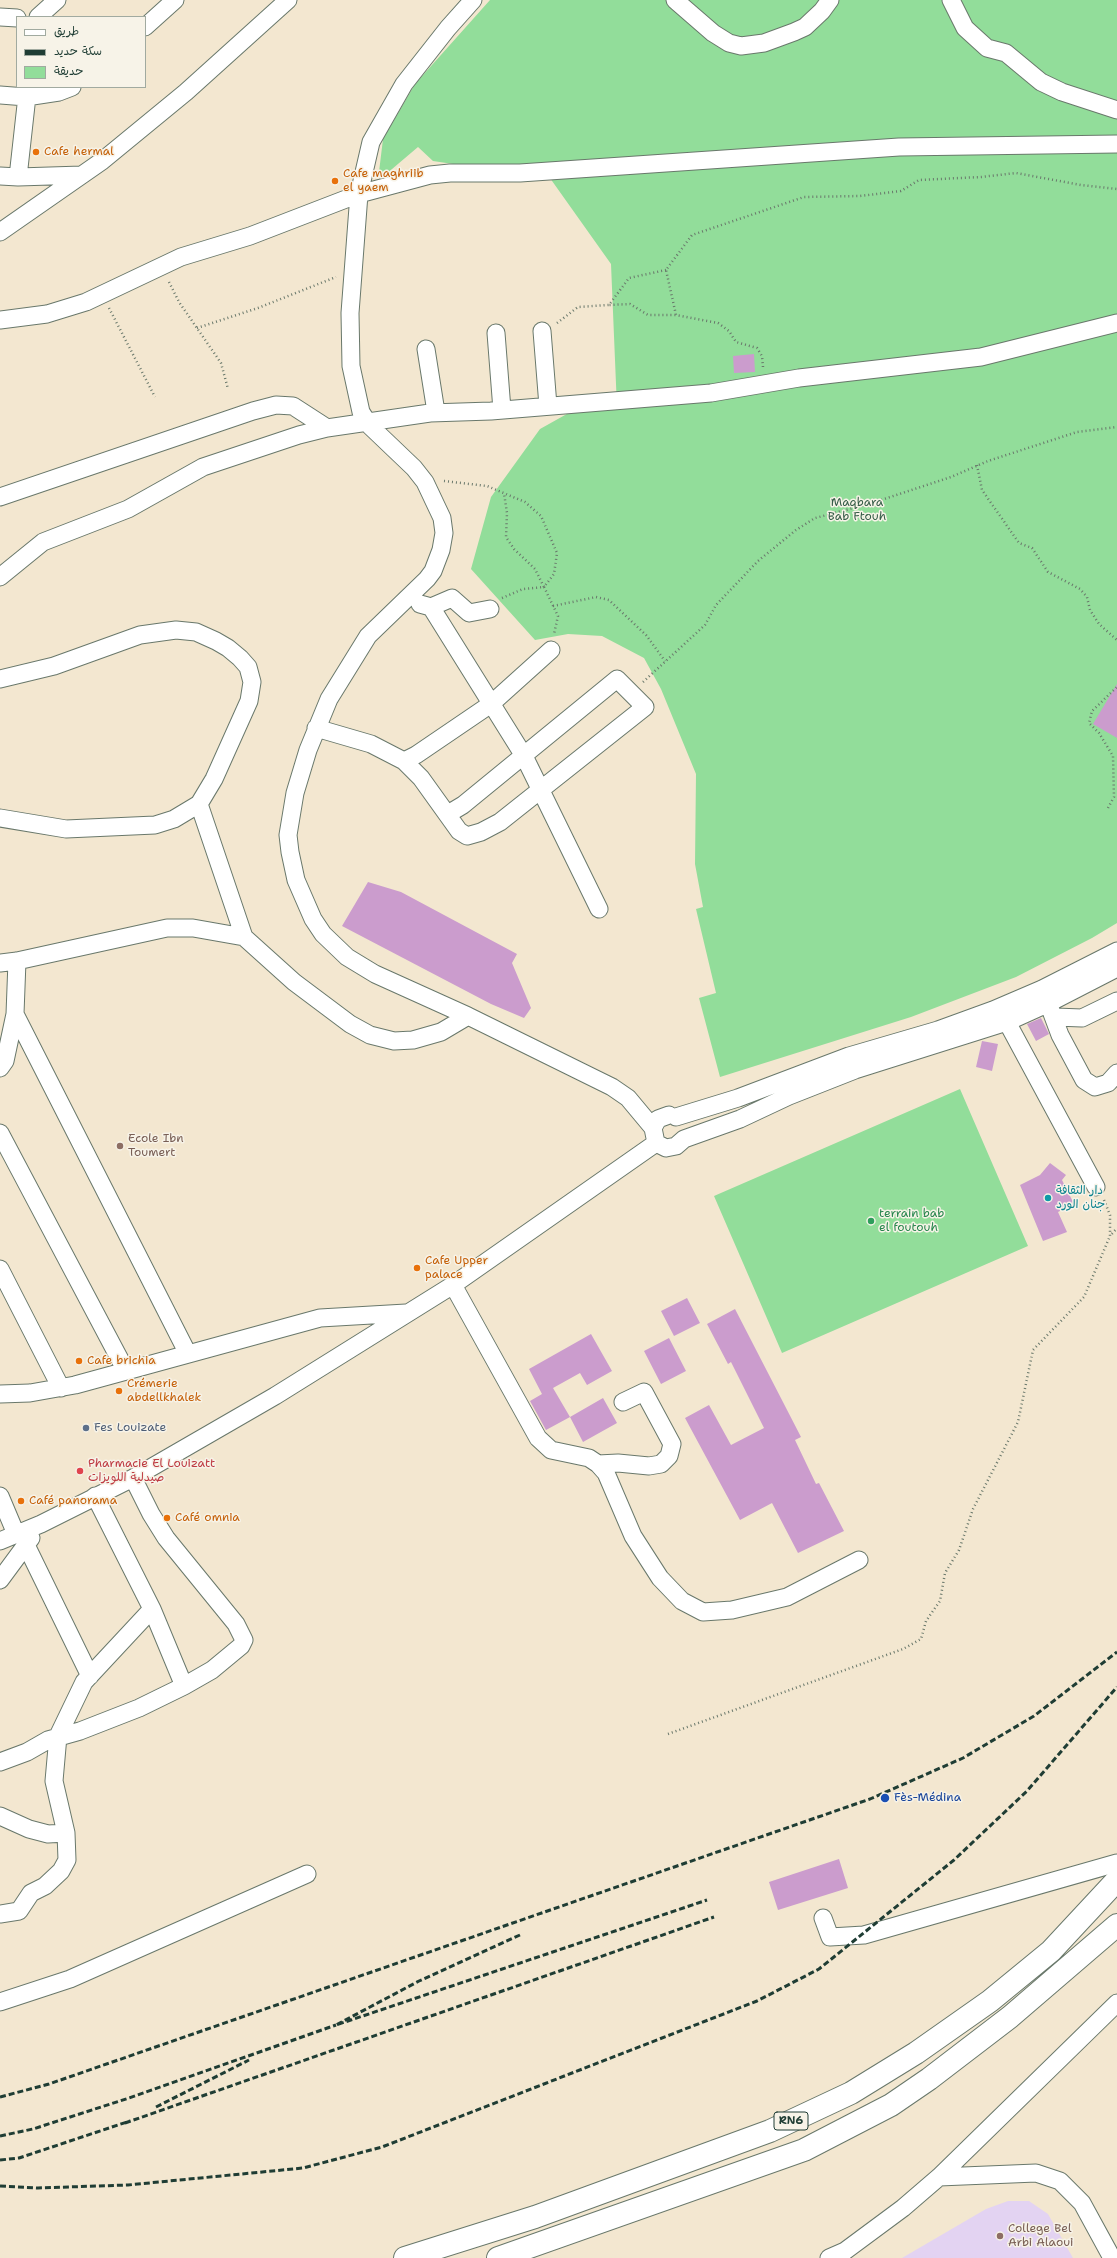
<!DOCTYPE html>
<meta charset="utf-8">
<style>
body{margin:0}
#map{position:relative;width:1117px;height:2258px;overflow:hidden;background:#f3e7d0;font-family:"Shantell Sans","Playpen Sans Arabic",sans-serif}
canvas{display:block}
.legend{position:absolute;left:16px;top:16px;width:130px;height:72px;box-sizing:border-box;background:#f7f3e8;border:1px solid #a1aaa0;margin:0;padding:5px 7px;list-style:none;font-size:12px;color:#1f3d34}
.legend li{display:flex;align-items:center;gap:8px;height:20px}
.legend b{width:20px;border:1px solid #a1aaa0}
</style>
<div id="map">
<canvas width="1117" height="2258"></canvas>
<ul class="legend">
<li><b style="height:5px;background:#fff"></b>طريق</li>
<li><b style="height:5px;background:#1f3d34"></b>سكة حديد</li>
<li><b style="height:11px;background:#92dd9a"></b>حديقة</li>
</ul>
</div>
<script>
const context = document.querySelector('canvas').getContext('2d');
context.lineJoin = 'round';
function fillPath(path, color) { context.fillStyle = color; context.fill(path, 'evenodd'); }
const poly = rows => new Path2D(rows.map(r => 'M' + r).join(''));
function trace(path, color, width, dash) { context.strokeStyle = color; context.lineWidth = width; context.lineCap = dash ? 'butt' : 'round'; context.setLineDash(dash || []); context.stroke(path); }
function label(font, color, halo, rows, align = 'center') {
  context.font = font + ' "Shantell Sans","Playpen Sans Arabic",sans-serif'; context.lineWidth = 3; context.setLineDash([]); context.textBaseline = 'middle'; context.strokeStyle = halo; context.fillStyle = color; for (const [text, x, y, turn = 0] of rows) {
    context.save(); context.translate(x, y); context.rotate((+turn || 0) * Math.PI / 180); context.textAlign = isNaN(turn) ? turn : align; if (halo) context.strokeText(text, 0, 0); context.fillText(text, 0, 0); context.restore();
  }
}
const built = poly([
 [1008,2201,1029,2201,1048,2214,1073,2258,902,2258,986,2209]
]);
const green = poly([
 [490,0,1117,0,1117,923,1092,938,1016,977,911,1017,720,1077,699,998,716,993,696,909,703,907,695,864,696,774,661,689,644,658,602,636,568,634,535,640,471,569,491,497,540,429,574,410,617,408,611,264,540,164,453,164,433,161,418,147,385,175,379,172,383,139,415,84],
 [960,1089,1028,1246,782,1353,714,1196]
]);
const building = poly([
 [754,354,755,372,734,373,733,356],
 [1117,684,1117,738,1093,724],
 [368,882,401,892,517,954,512,963,531,1008,524,1018,491,1004,342,926],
 [1041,1018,1049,1034,1036,1041,1027,1024],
 [982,1041,998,1044,992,1071,976,1067],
 [1050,1163,1066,1175,1062,1180,1074,1204,1058,1212,1067,1232,1043,1241,1020,1185,1040,1175],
 [687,1298,700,1323,674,1336,661,1311],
 [735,1309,801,1437,795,1440,816,1484,819,1483,844,1531,798,1553,772,1503,740,1520,685,1418,709,1405,731,1445,764,1428,731,1362,728,1364,707,1324],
 [591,1334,612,1371,587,1385,580,1373,553,1388,570,1417,546,1430,530,1401,542,1394,529,1369],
 [669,1338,686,1371,661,1384,644,1351],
 [603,1398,617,1423,583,1442,570,1417],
 [839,1859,848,1888,778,1910,769,1882]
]);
const path = poly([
 [666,270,629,278,609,305,630,304,648,315,676,315],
 [169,282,179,302,221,363,228,389],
 [109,308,155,397],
 [557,323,578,307,609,305],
 [197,328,258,308,336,277],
 [763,367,762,356,757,348,736,342,729,331,718,323,676,315,666,270,692,235,804,197,860,196,901,191,919,180,981,177,1016,173,1081,185,1117,189],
 [977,465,982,490,1019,543,1032,548,1048,572,1080,589,1087,597,1090,610,1099,624,1117,640],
 [444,481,487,486,525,502,541,516,557,553,554,574,544,587,535,569,514,549,506,537,507,513,504,493],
 [502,598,523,589,544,587,558,616,554,634],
 [553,606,596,597,609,600,646,635,665,661],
 [643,682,705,625,716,605,758,561,796,530,815,518,869,504,951,477,988,461,1077,432,1117,427],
 [1108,808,1114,797,1113,756,1099,733,1089,723,1092,711,1117,687],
 [1104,1200,1110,1215,1110,1236,1117,1228],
 [668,1734,903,1649,921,1639,926,1621,940,1601,945,1573,959,1550,973,1509,1018,1422,1033,1350,1084,1297,1110,1236]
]);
const minor = poly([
 [473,0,448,28,404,84,371,142,359,194,350,313,351,366,361,412,370,426,414,468,425,482,442,518,444,533,441,550,433,571,427,579,368,636,329,699,308,750,295,793,288,835,290,852,296,880,313,919,323,934,347,957,375,974,468,1016,612,1087,628,1098,653,1128],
 [675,0,713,33,729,43,741,46,764,43,794,32,805,27,822,11,830,0],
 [951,0,965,28,987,48,1006,53,1041,82,1062,92,1117,110],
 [0,17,17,18],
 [38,17,57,0],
 [145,27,175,0],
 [0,95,26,97,59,92,72,87],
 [0,176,18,177,82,175],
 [18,177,28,87],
 [0,232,102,161,186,92,288,0],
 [0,320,47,314,86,302,181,257,250,236,359,194,430,175,450,173,520,173,899,147,1117,144],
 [542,331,548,406],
 [496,333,502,410],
 [426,349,436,412],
 [0,497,253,411,276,405,293,406,327,428],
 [0,577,43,542,128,509,203,467,299,435,327,428,430,413,491,411,711,393,799,378,981,357,1117,323],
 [420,604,431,607,452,598,469,613,490,609],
 [431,607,524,756,599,909],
 [0,679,54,666,140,635,176,630,196,632,216,641,228,648,240,658,248,667,252,682,249,701,214,779,199,804,244,937],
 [316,728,371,744,404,761,421,778,459,831,467,836,481,832,500,822,645,707,617,679,463,805,448,814],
 [404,761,416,755,491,704,551,650],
 [0,818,66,829,155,825,174,819,199,804],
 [0,963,17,961,167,928,193,928,244,937,294,982,350,1024,370,1035,394,1041,413,1040,441,1032,468,1016],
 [1044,992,1060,1035,1084,1080,1095,1087,1108,1083,1117,1073],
 [15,1014,188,1354],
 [1055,1017,1082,1018,1117,1001],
 [1007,1022,1096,1187],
 [0,1068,5,1061,15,1014,17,961],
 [669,1115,658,1119,653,1128,656,1143,666,1148,676,1146,684,1139,740,1119,789,1096,855,1070,1007,1022,1049,1003,1117,968],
 [676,1117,738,1098,849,1056,938,1030,993,1010,1042,989,1117,951],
 [0,1133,126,1371],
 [0,1269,61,1388],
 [453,1285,538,1438,551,1450,589,1458,598,1464,606,1473,633,1536,660,1578,682,1601,703,1612,732,1610,787,1597,859,1560],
 [0,1394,30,1393,75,1385,320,1318,406,1313],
 [598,1464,618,1463,649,1466,661,1464,669,1456,672,1444,644,1392,623,1402],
 [133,1478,151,1514,166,1538,236,1624,244,1640,241,1646,212,1670,184,1686],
 [0,1496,16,1534],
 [0,1541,41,1524,133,1478,275,1396,453,1285,656,1143],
 [26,1545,90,1676],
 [0,1580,31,1538],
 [0,1762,27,1752,48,1740,80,1731,139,1708,184,1686,152,1609,95,1496],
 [0,1816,29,1829,48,1834,66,1833],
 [0,1914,19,1911,31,1893,45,1886,61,1871,67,1860,66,1833,54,1781,58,1736,84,1682,152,1609],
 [823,1918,830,1937,864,1935,1117,1863],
 [0,2002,70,1979,307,1874],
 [939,2177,1036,2173,1060,2181,1082,2203,1112,2258],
 [829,2258,845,2251,903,2208,939,2177,1117,2003]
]);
const major = poly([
 [405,2258,535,2217,770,2131,851,2093,916,2053,990,2001,1051,1951,1117,1880],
 [498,2258,804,2150,891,2105,929,2079,1010,2017,1117,1925]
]);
const rail = poly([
 [520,1935,419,1981,336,2025,707,1900],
 [0,2097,49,2084,870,1799,963,1758,1034,1716,1117,1652],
 [156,2107,249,2060],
 [125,2123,714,1917],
 [0,2136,33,2129,129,2098,336,2025],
 [0,2160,19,2158,130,2121],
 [0,2186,38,2188,128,2185,303,2168,382,2147,757,2001,819,1969,954,1860,1027,1791,1117,1687]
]);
const markers = [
 [36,152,4,"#e8710a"],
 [335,181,4,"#e8710a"],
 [120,1146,4,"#8d6e63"],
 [1048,1198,4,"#0f9aa8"],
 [871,1221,4,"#2e9e5b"],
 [417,1268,4,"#e8710a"],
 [79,1361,4,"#e8710a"],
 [119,1391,4,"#e8710a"],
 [86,1428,4,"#5c6f8a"],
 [80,1471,4,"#e0444e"],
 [21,1501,4,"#e8710a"],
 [167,1518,4,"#e8710a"],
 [885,1798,5,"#1a4fb4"],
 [1000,2236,4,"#8d6e63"]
];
const shields = [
 [791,2121,34]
];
const shieldNames = [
 ["RN6",791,2121]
];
const foodNames = [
 ["Cafe hermal",44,152],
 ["Cafe maghriib",343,174],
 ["el yaem",343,188],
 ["Cafe Upper",425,1261],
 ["palace",425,1275],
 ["Cafe brichia",87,1361],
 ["Crémerie",127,1384],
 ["abdellkhalek",127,1398],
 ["Café panorama",29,1501],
 ["Café omnia",175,1518]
];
const parkNames = [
 ["Maqbara",857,503],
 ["Bab Ftouh",857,517]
];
const educationNames = [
 ["Ecole Ibn",128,1139],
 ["Toumert",128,1153],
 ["College Bel",1008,2229],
 ["Arbi Alaoui",1008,2243]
];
const cultureNames = [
 ["دار الثقافة",1056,1191],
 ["جنان الورد",1056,1205]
];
const leisureNames = [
 ["terrain bab",879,1214],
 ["el foutouh",879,1228]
];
const serviceNames = [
 ["Fes Louizate",94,1428]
];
const healthNames = [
 ["Pharmacie El Louizatt",88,1464],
 ["صيدلية اللويزات",88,1478]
];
const transitNames = [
 ["Fès-Médina",894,1798]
];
fillPath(built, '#e3d3f2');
fillPath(green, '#92dd9a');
fillPath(building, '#cb9ccd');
trace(minor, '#69786b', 19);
trace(major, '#69786b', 24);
trace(path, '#69786b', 2.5, [1, 3]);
trace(minor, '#fff', 17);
trace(major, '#fff', 22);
trace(rail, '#1f3d34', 3, [6, 3]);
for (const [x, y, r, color] of markers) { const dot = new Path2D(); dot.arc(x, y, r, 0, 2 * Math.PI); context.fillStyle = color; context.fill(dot); trace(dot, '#f7f3e8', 1.5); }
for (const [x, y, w] of shields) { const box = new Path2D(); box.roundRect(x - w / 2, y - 9, w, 18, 3); context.fillStyle = '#f7f3e8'; context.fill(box); trace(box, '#1f3d34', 1); }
label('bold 11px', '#1f3d34', null, shieldNames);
label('12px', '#c56008', '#f7f3e8', foodNames, 'left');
label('12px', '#365d48', '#f7f3e8', parkNames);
label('12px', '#785e54', '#f7f3e8', educationNames, 'left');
label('12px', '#0d838f', '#f7f3e8', cultureNames, 'left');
label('12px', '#27864d', '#f7f3e8', leisureNames, 'left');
label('12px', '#4e5e75', '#f7f3e8', serviceNames, 'left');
label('12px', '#be3a42', '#f7f3e8', healthNames, 'left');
label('12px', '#164399', '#f7f3e8', transitNames, 'left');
</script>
